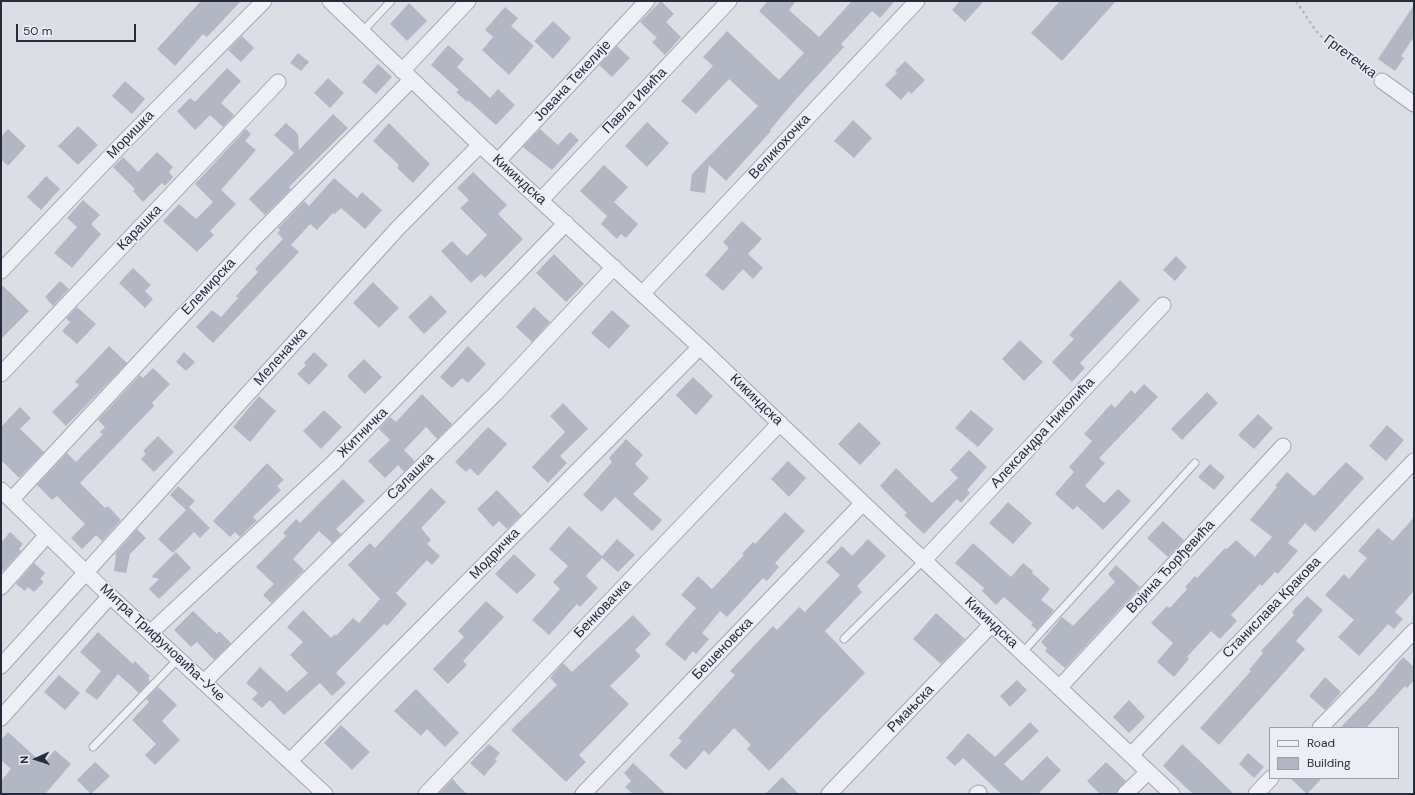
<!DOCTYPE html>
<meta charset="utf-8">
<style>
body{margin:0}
#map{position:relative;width:1415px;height:795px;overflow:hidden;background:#dcdee6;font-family:"DM Sans",sans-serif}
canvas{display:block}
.frame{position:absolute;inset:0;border:2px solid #262b3d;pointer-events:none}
.legend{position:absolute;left:1269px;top:727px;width:130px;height:52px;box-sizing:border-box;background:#ebeef4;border:1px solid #9ca0ab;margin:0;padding:5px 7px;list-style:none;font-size:12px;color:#262b3d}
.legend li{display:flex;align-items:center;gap:8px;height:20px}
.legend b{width:20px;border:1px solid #9ca0ab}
.north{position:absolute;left:16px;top:739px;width:40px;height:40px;-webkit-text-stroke:3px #ebeef4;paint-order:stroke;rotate:267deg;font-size:11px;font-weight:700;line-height:16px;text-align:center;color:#262b3d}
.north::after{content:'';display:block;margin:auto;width:14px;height:18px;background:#262b3d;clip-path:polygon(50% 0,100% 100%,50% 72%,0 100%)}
.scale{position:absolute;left:16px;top:24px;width:120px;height:18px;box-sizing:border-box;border:2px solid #262b3d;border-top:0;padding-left:5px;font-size:12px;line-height:14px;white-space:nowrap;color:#262b3d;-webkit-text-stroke:3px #ebeef4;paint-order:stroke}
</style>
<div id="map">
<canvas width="1415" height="795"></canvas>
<div class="frame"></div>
<ul class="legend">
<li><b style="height:5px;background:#eff0f5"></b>Road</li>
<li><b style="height:11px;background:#b3b7c3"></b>Building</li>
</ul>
<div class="north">N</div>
<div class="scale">50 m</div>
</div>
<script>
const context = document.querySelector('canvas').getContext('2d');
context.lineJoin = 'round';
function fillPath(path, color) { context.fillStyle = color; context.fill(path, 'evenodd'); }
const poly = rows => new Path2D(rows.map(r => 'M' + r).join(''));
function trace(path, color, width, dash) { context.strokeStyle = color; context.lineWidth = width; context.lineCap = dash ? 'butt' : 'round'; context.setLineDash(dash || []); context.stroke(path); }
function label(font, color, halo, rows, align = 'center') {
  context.font = font + ' "DM Sans",sans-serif'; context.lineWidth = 3; context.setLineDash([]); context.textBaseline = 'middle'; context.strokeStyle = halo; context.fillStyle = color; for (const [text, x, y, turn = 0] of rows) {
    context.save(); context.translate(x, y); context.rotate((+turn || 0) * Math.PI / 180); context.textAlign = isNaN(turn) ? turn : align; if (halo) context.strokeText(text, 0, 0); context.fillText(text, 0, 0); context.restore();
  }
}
const building = poly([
 [201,1,241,1,207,37,203,34,175,66,157,49],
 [661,1,674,14,666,22,681,37,665,55,652,42,657,38,640,22],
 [768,1,796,1,789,10,819,37,852,1,895,1,880,18,872,11,841,44,844,47,797,98,770,130,771,131,726,181,709,165,705,193,690,191,692,174,758,106,729,79,696,114,681,101,713,66,703,57,727,31,779,80,804,53,759,11],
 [960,1,984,1,965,22,952,10],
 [1060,1,1116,1,1062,61,1031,33],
 [409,3,427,21,407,41,390,24],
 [1414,5,1414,37,1401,56,1404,58,1395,71,1378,59],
 [505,7,518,18,511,26,534,46,509,75,482,50,493,37,485,30],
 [553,21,571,38,553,59,534,41],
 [242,36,254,48,241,62,228,50],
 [448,45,464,59,457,67,490,98,498,89,515,105,496,125,468,100,467,102,456,92,459,90,431,65],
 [617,46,630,58,612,77,599,65],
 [298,53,309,62,301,71,290,63],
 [905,61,925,80,911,94,909,91,901,100,885,85,897,73,895,71],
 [378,64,392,77,376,94,362,82],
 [227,68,241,81,221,103,234,115,223,127,210,115,195,130,177,111,190,98,195,102],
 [328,78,344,93,330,108,314,93],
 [125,81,145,99,132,114,112,96],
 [333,114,348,128,289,187,291,189,265,215,249,199,294,153,274,135,286,123,298,134,299,150],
 [853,120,872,138,854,158,834,141],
 [647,122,669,143,647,167,625,146],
 [389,123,430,164,413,183,397,168,399,165,373,141],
 [78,126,98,145,78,165,58,146],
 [8,129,26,146,8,166,1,159,1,137],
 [246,129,251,134,245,141,256,150,221,190,236,204,210,231,214,235,197,252,163,221,179,204,196,219,213,202,195,184],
 [540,129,558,145,570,132,579,140,552,170,523,147],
 [157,152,173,167,169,172,173,177,165,186,162,183,143,202,133,191,135,189,113,167,123,157,138,172],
 [604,165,628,187,614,202,638,224,626,238,621,234,617,239,601,224,607,216,580,191],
 [473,172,507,205,498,214,523,239,485,278,481,274,471,283,441,251,452,241,467,256,487,235,460,208,469,200,457,188],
 [46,176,60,189,41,210,27,197],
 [334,178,357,198,362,192,382,210,365,229,341,208,335,214,333,213,317,230,310,224,291,245,299,252,213,343,196,327,212,310,221,317,238,298,236,296,258,272,255,269,283,239,277,233,280,230,278,228,304,201,309,206],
 [83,200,100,215,91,224,101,234,72,268,54,253,77,227,67,218],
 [742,221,762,239,748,254,763,268,753,279,743,269,723,291,705,275,729,248,723,242],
 [554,254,584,284,566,302,536,273],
 [1176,256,1187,267,1175,281,1163,270],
 [133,268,151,285,145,291,153,299,145,308,119,283],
 [1120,280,1140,300,1080,363,1085,368,1072,382,1052,362,1074,339,1069,335],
 [60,281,69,289,53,306,45,297],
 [373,282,399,308,379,328,353,303],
 [1,284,29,311,1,339],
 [431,295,447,312,424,334,408,317],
 [77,307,96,324,77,344,62,331,70,322,66,318],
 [534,307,550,322,532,342,516,327],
 [612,310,630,326,609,349,591,333],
 [1020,340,1043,362,1024,381,1002,359],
 [109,346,127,363,66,426,52,412,79,385,75,382],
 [468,346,486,364,468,383,462,378,452,388,440,377],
 [184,352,195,362,186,371,176,362],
 [314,352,328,365,309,385,297,374,306,365,304,363],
 [364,359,382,377,365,394,347,376],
 [153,368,170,384,152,403,154,406,80,483,105,508,108,506,121,520,102,541,96,535,82,549,71,538,85,524,57,496,52,500,37,485,67,453,76,462,103,434,100,432,105,427,98,420,140,375,143,378],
 [693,377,713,396,696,415,676,395],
 [1144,384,1158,397,1099,458,1105,463,1085,486,1104,503,1118,489,1131,501,1103,530,1077,506,1073,510,1055,494,1074,472,1069,467,1092,441,1084,434,1111,404,1115,408,1131,390,1135,394],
 [1207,392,1218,403,1182,440,1171,429],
 [422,394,452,424,437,439,426,427,404,450,415,461,404,472,398,465,385,478,368,461,390,440,379,429,390,417,396,422],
 [259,396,276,411,250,442,233,427],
 [563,403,588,429,560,456,567,463,548,483,532,467,565,432,550,416],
 [20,407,31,418,20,429,44,452,19,478,1,460,1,427],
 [324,410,342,427,321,449,303,431],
 [971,410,994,429,978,447,955,428],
 [1258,414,1273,428,1254,449,1238,435],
 [859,422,881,443,860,465,838,444],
 [1387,425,1404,440,1386,461,1369,446],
 [488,427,507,444,478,476,470,468,466,472,455,462],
 [158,436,174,452,154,472,141,459,146,454,143,451],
 [626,439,643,455,635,464,649,478,633,494,662,520,652,531,615,497,602,512,583,495,612,462,609,458],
 [969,450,987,467,967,490,970,493,961,503,957,499,924,534,904,515,907,513,880,486,896,468,932,503,958,478,950,470],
 [788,461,806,478,789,497,771,479],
 [1346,462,1364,478,1315,532,1305,523,1288,543,1298,551,1278,574,1275,572,1262,586,1260,584,1231,615,1237,621,1220,639,1211,631,1187,657,1189,659,1174,677,1157,662,1173,643,1151,623,1167,606,1170,608,1187,589,1185,587,1195,576,1197,578,1225,548,1227,549,1236,540,1255,557,1272,537,1250,520,1277,487,1275,486,1287,472,1314,496],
 [267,463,284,480,277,486,281,490,253,517,257,521,250,527,240,537,235,532,230,537,213,521],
 [1210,464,1225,477,1214,490,1198,477],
 [343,479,365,501,336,529,341,534,332,543,319,531,293,559,304,570,271,603,263,595,274,584,256,567,286,536,283,533,296,519,300,523],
 [178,486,195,501,189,507,210,528,200,538,194,532,173,553,158,539,186,510,170,495],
 [431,488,446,502,421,528,431,540,427,544,440,556,432,565,427,560,396,593,407,604,387,626,384,624,336,673,346,683,332,696,320,683,284,715,270,700,262,708,252,699,258,693,246,683,260,667,287,692,308,673,290,655,303,642,287,627,303,610,331,638,335,634,336,636,353,618,359,623,380,599,348,565,370,543,375,548],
 [497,490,521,515,507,529,499,521,493,527,477,509],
 [1008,502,1032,523,1013,544,989,523],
 [785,512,805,531,775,563,779,567,767,581,763,578,727,617,720,611,702,633,709,639,696,654,693,651,685,661,665,644,696,608,681,595,698,576,712,589,744,555,742,554,753,542,755,544],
 [1414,517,1414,591,1395,612,1403,619,1394,629,1388,624,1359,656,1338,637,1354,620,1325,595,1344,574,1349,579,1367,558,1358,551,1378,528,1393,541],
 [1163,521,1184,540,1168,557,1147,538],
 [569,526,602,556,617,539,635,555,618,572,602,558,586,576,598,588,580,607,577,604,549,635,532,620,560,589,553,582,568,566,549,549],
 [137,529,146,538,130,554,126,573,114,571,116,556,115,554],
 [10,532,23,544,19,549,21,551,3,571,1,569,1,543],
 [868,539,886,556,857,586,862,592,825,631,865,673,769,771,747,749,751,745,734,728,709,755,704,750,686,770,669,755,682,741,678,738,735,675,730,671,773,626,777,630,799,607,805,612,840,575,826,562,842,546,852,556],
 [973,543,1011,577,1023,563,1033,571,1032,573,1050,589,1041,600,1054,610,1037,630,1031,625,1033,623,1004,597,996,605,982,591,984,588,955,563],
 [176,552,191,568,159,599,149,589,159,579,151,577],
 [514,554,536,575,517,594,495,574],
 [34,563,45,573,40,579,44,582,34,592,28,587,25,591,16,584],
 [1116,565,1140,587,1065,668,1045,651,1047,648,1041,642,1062,617,1073,626,1115,582,1108,574],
 [1307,596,1323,610,1296,641,1305,649,1219,745,1200,728,1251,671,1249,670,1263,653,1261,651,1294,615,1292,612],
 [486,601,504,617,463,661,467,665,448,684,433,669,464,637,458,631],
 [193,611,217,634,219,631,231,643,214,660,197,642,191,647,174,630],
 [936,613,965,639,941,664,913,639],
 [633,615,651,634,635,650,641,656,610,686,629,704,579,755,586,762,566,782,511,730,557,685,550,678,563,663,572,672],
 [98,632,133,664,135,661,150,676,148,678,150,681,139,693,118,674,97,700,85,691,101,671,80,652],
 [1403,657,1414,667,1414,680,1407,688,1405,686,1366,728,1340,728,1374,693],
 [59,675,80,693,65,710,44,692],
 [1325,677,1341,692,1325,710,1309,696],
 [1017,680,1027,690,1010,707,1000,696],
 [158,687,177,705,162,721,180,740,155,765,145,755,156,744,132,720,149,702,146,699],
 [416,689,459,733,445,747,427,729,421,736,394,711],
 [1129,700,1145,717,1129,733,1113,717],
 [1030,722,1039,731,1004,764,1022,781,1047,756,1061,770,1038,794,1001,794,963,758,955,766,946,758,968,733,995,757],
 [341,725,370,752,352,770,324,743],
 [8,732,43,764,55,750,71,764,45,794,1,794,1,781,11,769,1,760,1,740],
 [489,744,500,753,495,759,497,761,484,776,470,763],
 [1182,744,1202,763,1234,794,1193,794,1163,766],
 [1248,753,1264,767,1254,778,1239,764],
 [95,762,110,776,91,794,77,780],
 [1106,762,1126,781,1119,788,1116,794,1100,794,1087,781],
 [633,763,666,794,633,794,625,787,631,781,624,773],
 [782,777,799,794,765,794],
 [1290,778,1322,778,1307,794],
 [453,779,457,784,467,794,438,794]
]);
const path = poly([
 [1296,1,1316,31,1332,47,1370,73]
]);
const service = poly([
 [363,31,391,1],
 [844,639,924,560],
 [1023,652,1195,463],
 [93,747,179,658]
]);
const minor = poly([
 [330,1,480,145,700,347,863,503,1172,794],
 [402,71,468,1],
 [1382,81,1414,104],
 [498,161,647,1],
 [541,200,729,1],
 [1,271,121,145,264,1],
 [643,293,917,1],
 [1,374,278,82],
 [1,490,110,596,325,794],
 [12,499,255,238,411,80],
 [924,560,1163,305],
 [1,587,47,535],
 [150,633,334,462,566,223],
 [1,666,398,228,480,145],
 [204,682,495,394,614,267],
 [1059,688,1283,446],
 [1,718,110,596],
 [1320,728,1414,631],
 [1131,755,1414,461],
 [290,761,700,347],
 [426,794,780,423],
 [583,794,863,503],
 [829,794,992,624],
 [977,794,979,793],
 [1125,794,1148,772],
 [1256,794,1271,778]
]);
const streetNames = [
 ["Гргетечка",1350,57,37],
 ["Јована Текелије",573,81,-47],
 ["Павла Ивића",635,101,-46],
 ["Моришка",131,135,-46],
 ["Великохочка",780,147,-47],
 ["Кикиндска",519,180,42],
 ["Карашка",140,228,-46],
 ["Елемирска",209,287,-47],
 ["Меленачка",281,357,-48],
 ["Кикиндска",756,400,44],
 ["Житничка",363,433,-45],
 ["Александра Николића",1043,433,-47],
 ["Салашка",411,477,-45],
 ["Модричка",495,554,-46],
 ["Војина Ђорђевића",1171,567,-47],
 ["Станислава Кракова",1272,608,-46],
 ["Бенковачка",603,609,-46],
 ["Кикиндска",991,623,43],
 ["Митра Трифуновића-Уче",162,643,43],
 ["Бешеновска",723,649,-46],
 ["Рмањска",911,709,-46]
];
fillPath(building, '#b3b7c3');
trace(service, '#a2a5b0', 9);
trace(minor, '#a2a5b0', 17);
trace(path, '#b7b9c1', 2.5, [3, 3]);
trace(service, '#eff0f5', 7);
trace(minor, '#eff0f5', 15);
label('14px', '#262b3d', '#ebeef4', streetNames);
</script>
